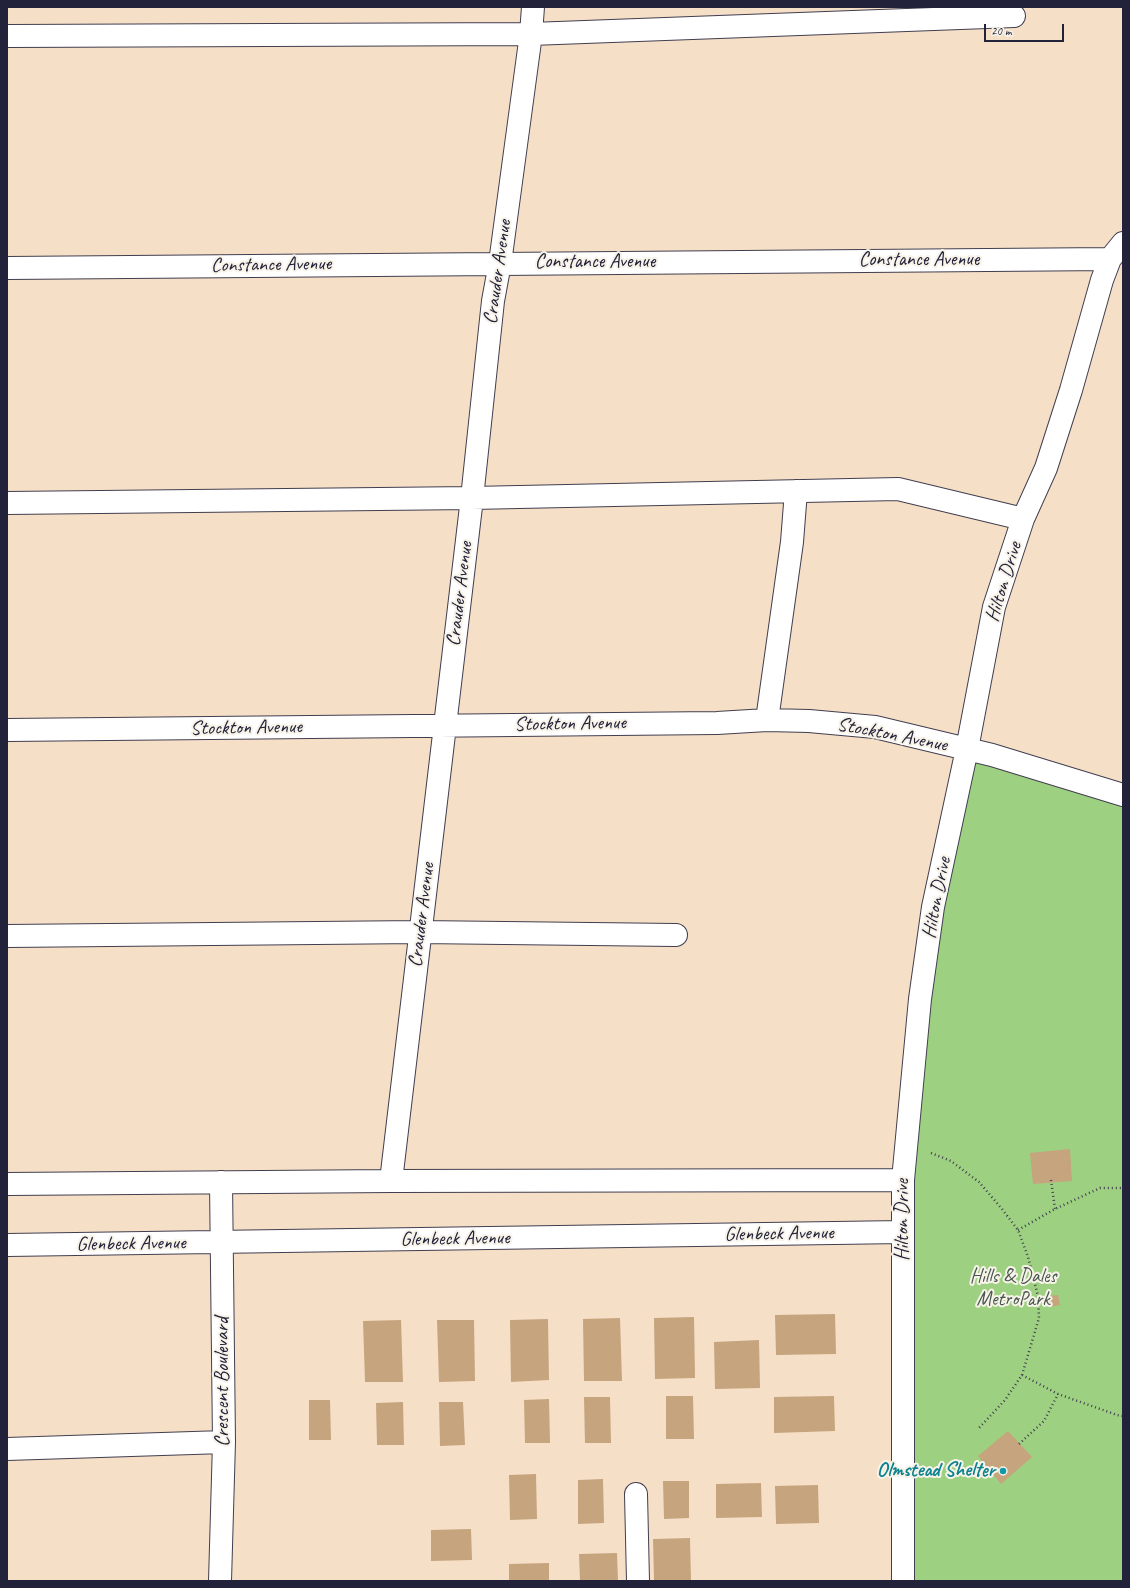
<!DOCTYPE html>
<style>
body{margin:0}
#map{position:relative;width:1130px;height:1588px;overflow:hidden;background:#f5e0c7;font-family:Caveat,sans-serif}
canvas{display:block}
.frame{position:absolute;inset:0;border:8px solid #22223b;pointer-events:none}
.scale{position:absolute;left:984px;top:24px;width:80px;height:18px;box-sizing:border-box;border:2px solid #22223b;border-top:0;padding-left:5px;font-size:12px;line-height:14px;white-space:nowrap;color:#22223b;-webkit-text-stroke:3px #f7f3e8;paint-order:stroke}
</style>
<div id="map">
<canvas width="1130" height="1588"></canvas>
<div class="frame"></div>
<div class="scale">20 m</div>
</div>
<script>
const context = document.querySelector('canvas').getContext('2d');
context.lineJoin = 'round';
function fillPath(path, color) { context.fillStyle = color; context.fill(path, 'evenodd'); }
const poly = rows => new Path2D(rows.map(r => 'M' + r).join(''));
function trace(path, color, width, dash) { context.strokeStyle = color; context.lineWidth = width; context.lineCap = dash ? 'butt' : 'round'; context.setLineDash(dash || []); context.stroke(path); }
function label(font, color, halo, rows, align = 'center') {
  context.font = font + ' Caveat,sans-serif'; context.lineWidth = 4; context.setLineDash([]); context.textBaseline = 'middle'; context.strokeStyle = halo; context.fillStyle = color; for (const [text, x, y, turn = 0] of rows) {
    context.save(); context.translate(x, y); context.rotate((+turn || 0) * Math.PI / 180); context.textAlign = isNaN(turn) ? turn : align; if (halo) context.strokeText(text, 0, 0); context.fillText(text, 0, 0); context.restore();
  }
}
const green = poly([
 [967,749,1123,795,1123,1581,903,1581,903,1180]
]);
const building = poly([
 [1070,1149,1072,1181,1033,1184,1030,1153],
 [1058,1295,1060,1305,1049,1307,1048,1296],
 [835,1314,836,1354,776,1355,775,1315],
 [694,1317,695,1378,655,1379,654,1318],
 [620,1318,622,1381,584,1381,583,1319],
 [548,1319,549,1380,511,1382,510,1320],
 [401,1320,403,1382,365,1382,363,1321],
 [437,1320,474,1320,475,1381,439,1382],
 [759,1340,760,1388,715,1389,714,1342],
 [666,1396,693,1396,694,1439,666,1439],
 [834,1396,835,1431,774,1433,774,1397],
 [584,1397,610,1397,611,1443,585,1443],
 [549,1399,550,1443,525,1443,524,1400],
 [309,1400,330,1400,331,1440,309,1440],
 [403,1402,404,1445,377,1445,376,1403],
 [439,1402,463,1402,465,1445,440,1446],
 [1008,1431,1032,1457,1001,1484,978,1456],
 [536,1474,537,1519,510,1520,509,1475],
 [603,1479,604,1523,578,1524,578,1480],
 [663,1481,689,1481,689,1518,664,1519],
 [761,1483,762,1517,716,1518,716,1484],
 [818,1485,819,1523,776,1524,775,1486],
 [471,1529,472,1560,431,1561,431,1530],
 [690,1538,691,1581,654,1581,653,1539],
 [617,1553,618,1581,580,1581,579,1554],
 [549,1563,549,1581,509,1581,509,1564]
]);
const path = poly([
 [931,1153,951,1161,979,1182,1002,1209,1018,1230,1028,1257,1038,1296,1039,1318,1022,1375,1005,1400,979,1428],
 [1051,1180,1055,1209],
 [1018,1230,1055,1209,1100,1188,1123,1188],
 [1022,1375,1058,1394,1117,1415,1123,1416],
 [1019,1444,1044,1421,1058,1394]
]);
const minor = poly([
 [7,36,531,34,1014,16],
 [7,268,1110,259],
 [7,503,472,498,898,489,1023,519],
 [767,720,792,542,796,491],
 [7,730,717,723,767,720,809,721,875,727,992,755,1123,795],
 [7,936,419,932,676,935],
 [391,1181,472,498,493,301,500,263,531,34,533,7],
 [7,1184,391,1181,903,1180],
 [7,1245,903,1232],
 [7,1449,224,1442],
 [636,1494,638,1581],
 [220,1581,224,1442,221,1182],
 [903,1581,903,1180,920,999,933,907,967,749,994,607,1023,519,1046,468,1071,390,1102,280,1110,259,1123,243]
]);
const markers = [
 [1003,1471,4,"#0f9aa8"]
];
const streetNames = [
 ["Constance Avenue",919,260],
 ["Constance Avenue",595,262],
 ["Constance Avenue",271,265,-1],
 ["Crauder Avenue",498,272,-82],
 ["Hilton Drive",1004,582,-73],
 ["Crauder Avenue",460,594,-83],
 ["Stockton Avenue",570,724,-1],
 ["Stockton Avenue",246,728,-1],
 ["Stockton Avenue",892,735,11],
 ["Hilton Drive",937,898,-79],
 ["Crauder Avenue",422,915,-83],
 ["Hilton Drive",903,1220,-90],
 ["Glenbeck Avenue",779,1234,-1],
 ["Glenbeck Avenue",455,1239,-1],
 ["Glenbeck Avenue",131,1244,-1],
 ["Crescent Boulevard",223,1382,-90]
];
const parkNames = [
 ["Hills & Dales",1013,1277],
 ["MetroPark",1013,1300]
];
const cultureNames = [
 ["Olmstead Shelter",995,1471]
];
fillPath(green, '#9dd181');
fillPath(building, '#c6a47e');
trace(minor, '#423e50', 24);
trace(path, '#423e50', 2.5, [1, 3]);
trace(minor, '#fff', 22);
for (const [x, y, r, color] of markers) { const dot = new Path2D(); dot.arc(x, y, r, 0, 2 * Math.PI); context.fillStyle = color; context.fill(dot); trace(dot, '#f7f3e8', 1.5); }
label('20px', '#22223b', '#f7f3e8', streetNames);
label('20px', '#475750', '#f7f3e8', parkNames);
label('bold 20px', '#0d838f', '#f7f3e8', cultureNames, 'right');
</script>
